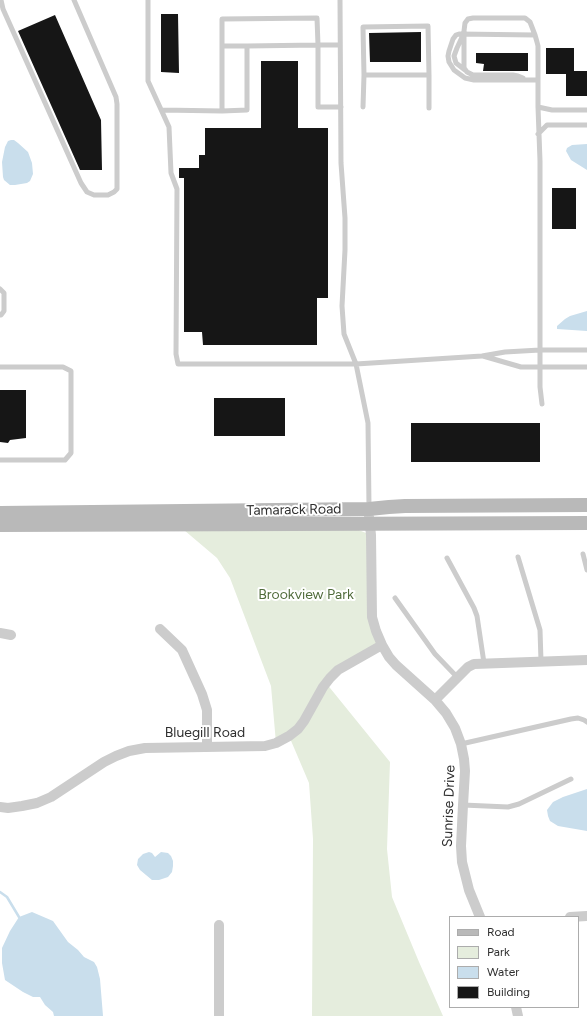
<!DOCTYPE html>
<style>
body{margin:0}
#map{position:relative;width:587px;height:1016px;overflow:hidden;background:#fff;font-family:Figtree,sans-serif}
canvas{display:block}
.legend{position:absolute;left:449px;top:916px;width:130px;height:92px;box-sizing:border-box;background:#fff;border:1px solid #acacac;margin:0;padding:5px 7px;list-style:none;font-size:12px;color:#2f2f2f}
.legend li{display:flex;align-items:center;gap:8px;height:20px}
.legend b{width:20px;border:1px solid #acacac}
</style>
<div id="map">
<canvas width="587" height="1016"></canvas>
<ul class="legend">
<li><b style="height:5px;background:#b9b9b9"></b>Road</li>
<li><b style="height:11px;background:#e5eddd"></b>Park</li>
<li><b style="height:11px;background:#c9deec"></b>Water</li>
<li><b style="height:11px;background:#161616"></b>Building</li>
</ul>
</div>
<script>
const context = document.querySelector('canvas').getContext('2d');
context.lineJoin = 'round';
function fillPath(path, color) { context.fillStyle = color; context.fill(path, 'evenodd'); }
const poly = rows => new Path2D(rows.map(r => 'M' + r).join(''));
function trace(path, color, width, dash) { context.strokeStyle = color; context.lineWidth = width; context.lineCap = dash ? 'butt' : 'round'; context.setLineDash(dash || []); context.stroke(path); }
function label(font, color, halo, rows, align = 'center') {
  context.font = font + ' Figtree,sans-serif'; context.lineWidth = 4; context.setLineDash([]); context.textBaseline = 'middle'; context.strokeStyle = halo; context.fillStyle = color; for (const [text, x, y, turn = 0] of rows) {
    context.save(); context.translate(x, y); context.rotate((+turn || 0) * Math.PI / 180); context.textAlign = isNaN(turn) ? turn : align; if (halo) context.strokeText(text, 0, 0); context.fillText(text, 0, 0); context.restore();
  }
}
const green = poly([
 [356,529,371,535,372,604,382,645,326,683,390,762,387,849,392,897,419,962,443,1016,312,1016,313,839,309,783,289,736,276,743,271,686,230,578,217,558,184,530]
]);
const water = poly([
 [11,140,14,140,18,143,28,152,32,163,33,174,30,181,27,183,15,185,10,185,4,180,3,177,2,162,5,147,8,141],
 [587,144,587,170,571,160,566,151,567,148,572,145],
 [587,311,587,331,557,329,557,326,565,319,570,316],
 [587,789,587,831,558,826,550,821,548,816,547,810,553,802,563,797],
 [149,852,152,853,155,857,161,852,168,853,171,856,173,861,173,866,172,872,168,877,159,880,152,880,140,870,137,865,138,859,143,854],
 [32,912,53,921,68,942,78,950,84,957,94,962,97,967,100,979,103,1016,54,1016,53,1012,45,1005,40,997,33,997,23,992,5,980,2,963,2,948,10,931,19,917]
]);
const stream = poly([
 [0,892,7,897,19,917]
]);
const building = poly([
 [161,14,178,14,179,73,161,72],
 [55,15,101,120,102,170,80,170,18,31],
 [421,32,421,62,370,62,369,33],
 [546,48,574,48,574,71,587,71,587,96,566,96,566,74,546,74],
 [476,53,528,53,528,71,483,71,484,64,476,63],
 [261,61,298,61,298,128,328,128,328,298,317,298,317,345,203,345,202,332,184,332,184,178,179,178,179,168,199,168,199,155,205,155,205,128,261,128],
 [552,188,576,188,576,229,552,229],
 [0,390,26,390,26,438,10,440,8,443,0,442],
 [214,398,285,398,285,436,214,436],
 [411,423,540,423,540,462,411,462]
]);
const lane = poly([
 [1,0,3,9,81,183,87,192,94,195,108,195,114,192,117,189,117,104,116,97,74,0],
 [148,0,148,81,169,127,171,173,177,189,176,354,178,364,356,364,482,356,505,352,540,350,587,350],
 [340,0,341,163,345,218,345,250,342,306,344,334,356,364,368,423,369,507],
 [463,35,457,48,454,56,456,63,465,70],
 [340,45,318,45,247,46,222,46,222,19,317,18,318,45,318,107,341,107],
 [222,46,222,111,247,110,247,46],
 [364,75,363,27,428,26,429,75],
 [523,78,518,76,513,75,473,75,467,72,464,68,464,31,465,23,468,19,473,18,525,18,530,22,535,35],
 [538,80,474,80,465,78,454,70,449,62,448,56,449,51,453,39,456,35,459,34,535,35,537,42,538,46,538,107,540,161,540,387,542,404],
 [363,107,364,75,429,75,429,108],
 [538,107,552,110,587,110],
 [162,110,222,111],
 [538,134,547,125,587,125],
 [0,289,4,293,4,311,1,315,0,315],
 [483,356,521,367,587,367],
 [0,367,63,367,71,371,71,453,65,460,0,460],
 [583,554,587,570],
 [518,557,540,630,541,661],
 [447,558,474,608,477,616,484,663],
 [395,598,435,654,458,678],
 [461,744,571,719,578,718,584,720,587,722],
 [463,805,508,807,519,804,571,779]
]);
const street = poly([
 [369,517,371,535,372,617,376,631,382,645,389,657,396,665,435,700,446,713,455,728,461,744,464,759,465,771,463,805,461,846,462,862,469,890,480,917],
 [160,629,182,650,202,694,207,710,207,747],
 [0,633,11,635],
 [435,700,468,667,474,664,587,660],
 [0,807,8,808,22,806,37,803,51,797,104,762,116,756,129,751,145,748,265,746,276,743,289,736,298,729,304,721,323,687,330,678,338,670,382,645],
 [570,917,587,916],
 [219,925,219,1016],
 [516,1007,518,1016]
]);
const secondary = poly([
 [0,513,369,509,389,507,405,506,587,505],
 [0,525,587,523]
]);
const streetNames = [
 ["Tamarack Road",294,510,-1],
 ["Bluegill Road",205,733],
 ["Sunrise Drive",449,806,-88]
];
const parkNames = [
 ["Brookview Park",306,595]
];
fillPath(green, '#e5eddd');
fillPath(water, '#c9deec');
trace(stream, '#c9deec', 2.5);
fillPath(building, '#161616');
trace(lane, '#ccc', 5);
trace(street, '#ccc', 10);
trace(secondary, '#b9b9b9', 14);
label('14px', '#2f2f2f', '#fff', streetNames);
label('14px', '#516c3c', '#fff', parkNames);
</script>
